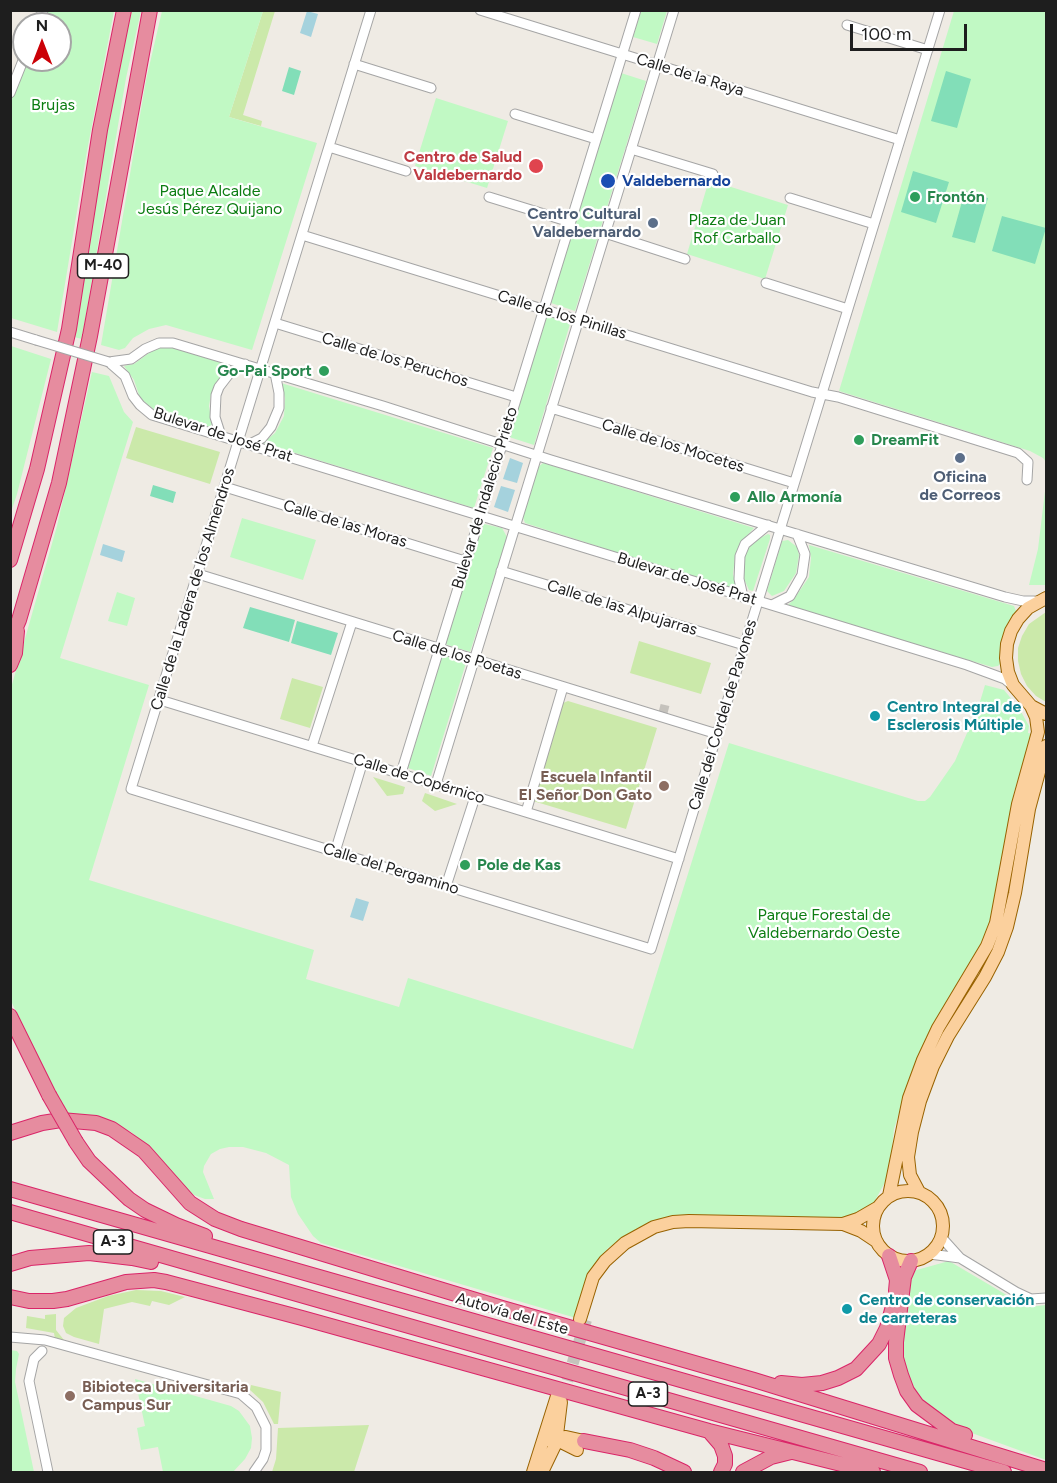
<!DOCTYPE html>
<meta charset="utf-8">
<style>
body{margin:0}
#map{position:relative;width:1057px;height:1483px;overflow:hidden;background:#efebe4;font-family:Figtree,sans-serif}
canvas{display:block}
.frame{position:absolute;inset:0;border:12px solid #1e1e1e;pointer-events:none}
.north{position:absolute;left:12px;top:12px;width:60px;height:60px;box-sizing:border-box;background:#fff;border:2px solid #a5a5a5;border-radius:50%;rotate:0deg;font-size:16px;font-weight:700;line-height:24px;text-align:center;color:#1e1e1e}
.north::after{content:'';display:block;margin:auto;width:21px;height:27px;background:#cb0107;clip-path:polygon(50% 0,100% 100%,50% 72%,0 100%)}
.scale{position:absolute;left:850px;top:24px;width:117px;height:27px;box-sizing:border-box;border:3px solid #1e1e1e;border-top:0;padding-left:8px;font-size:18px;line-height:21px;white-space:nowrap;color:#1e1e1e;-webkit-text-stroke:4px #fff;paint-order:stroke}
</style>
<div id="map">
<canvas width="1057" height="1483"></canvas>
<div class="frame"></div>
<div class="north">N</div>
<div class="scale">100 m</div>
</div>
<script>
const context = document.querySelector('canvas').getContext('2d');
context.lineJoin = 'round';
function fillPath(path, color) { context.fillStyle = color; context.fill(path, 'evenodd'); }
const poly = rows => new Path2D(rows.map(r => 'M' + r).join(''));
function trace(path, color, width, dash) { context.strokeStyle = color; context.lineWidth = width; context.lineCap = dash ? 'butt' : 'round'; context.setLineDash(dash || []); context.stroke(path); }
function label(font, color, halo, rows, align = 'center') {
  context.font = font + ' Figtree,sans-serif'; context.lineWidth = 4.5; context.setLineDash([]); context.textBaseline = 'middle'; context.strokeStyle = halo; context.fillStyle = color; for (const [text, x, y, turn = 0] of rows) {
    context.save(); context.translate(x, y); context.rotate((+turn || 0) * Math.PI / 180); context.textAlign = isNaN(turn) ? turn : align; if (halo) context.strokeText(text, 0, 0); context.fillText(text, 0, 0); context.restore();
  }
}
const grass = poly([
 [263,11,275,11,243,115,262,121,261,126,229,117],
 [136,427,220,452,210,484,126,458],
 [1046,612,1046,702,1036,696,1027,686,1021,674,1018,661,1018,648,1022,636,1029,624],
 [639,641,711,663,701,694,630,673],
 [292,678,323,687,310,728,280,719],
 [568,701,657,728,626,829,533,801,563,703],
 [373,777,405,787,403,794,387,796],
 [425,793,457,804,435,811,422,801],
 [136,1290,161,1291,185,1297,169,1305,152,1301,150,1306,132,1302,104,1309,99,1344,74,1337,66,1333,63,1326,64,1318,76,1308,108,1296],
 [56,1314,56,1330,64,1340,55,1339,54,1333,26,1328,27,1316,45,1319,45,1315],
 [251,1385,281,1392,278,1424,274,1424,263,1402,250,1390],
 [369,1425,354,1472,272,1472,276,1459,278,1428]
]);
const park = poly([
 [46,11,114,11,87,151,57,332,11,318,10,98,26,60,60,60,60,24,40,24],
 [130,11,141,11,126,78,82,339,74,337,114,88],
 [162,11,263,11,229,117,317,143,252,350,166,325,149,329,133,338,125,348,119,350,101,345,146,80],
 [641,11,667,11,657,44,633,37],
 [954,11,1046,11,1046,462,1043,458,1030,451,839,391],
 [621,73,646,81,575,311,551,303],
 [436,98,508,121,487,188,415,166],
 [709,180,788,205,765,279,687,254],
 [546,315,570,324,534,445,509,437],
 [11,346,51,359,17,494,11,512],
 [164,347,171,347,229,365,230,368,218,380,211,394,209,406,212,424,210,427,154,410,140,398,134,380,124,366,134,364,153,350],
 [92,372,109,376,124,412,133,422,60,658,149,685,89,880,314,950,306,979,399,1007,408,978,633,1049,729,743,918,801,925,801,930,797,955,761,979,705,985,685,1004,690,1019,708,1029,726,1028,733,1032,734,1014,792,989,925,972,963,938,1016,914,1066,894,1129,889,1175,872,1206,850,1218,687,1215,628,1235,608,1248,587,1280,576,1318,321,1243,313,1236,298,1214,291,1197,289,1165,266,1153,243,1147,229,1147,220,1149,211,1154,204,1166,203,1172,214,1199,205,1199,194,1195,183,1186,149,1147,131,1132,99,1117,66,1113,11,1001,11,688,57,526],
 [281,383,493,448,474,508,263,443,275,433,284,416,285,398],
 [543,463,754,528,744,539,735,557,733,574,738,591,525,523,522,515,537,468],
 [1046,483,1046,585,1029,585,1038,549],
 [242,518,316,540,303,580,230,557],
 [484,524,502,528,507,537,470,652,445,644,481,526],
 [768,534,770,535,770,539,753,591,749,590,744,579,744,556,749,547,756,540],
 [788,540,797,547,799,555,796,573,784,591,772,596,767,591,782,541],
 [809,545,1014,606,1016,611,1001,663,998,666,992,667,787,606,794,599,809,577,811,558],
 [117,592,135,598,127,626,108,621],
 [442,655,466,663,431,776,408,768],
 [949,1261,1027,1307,1046,1305,1046,1460,958,1428,915,1396,900,1356,904,1315,913,1271],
 [10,1350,17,1351,19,1354,16,1369,15,1382,34,1472,11,1472],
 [135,1379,231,1406,239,1411,250,1426,252,1438,251,1448,245,1459,233,1472,163,1472,158,1447,141,1450,137,1428,145,1426]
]);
const pitch = poly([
 [289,67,301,71,294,95,282,91],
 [946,71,971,79,957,128,931,121],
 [913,171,949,182,936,223,901,212],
 [965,191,988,198,975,243,952,237],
 [1002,216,1046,228,1035,264,992,251],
 [153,485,176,492,173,503,150,496],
 [250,607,295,620,289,642,243,628],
 [297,621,338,633,331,655,291,643]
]);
const water = poly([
 [307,11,318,14,311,37,300,33],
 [510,458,523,463,517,483,503,479],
 [501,486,515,490,508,512,494,507],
 [103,544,125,551,122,562,100,555],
 [356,898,369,902,363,921,350,917]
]);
const minorTunnel = poly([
 [663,713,665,705]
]);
const majorTunnel = poly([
 [562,1398,586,1320]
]);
const minor = poly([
 [371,10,131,789,651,949,940,10],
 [480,10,900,140],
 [38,24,43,10],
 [847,25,928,50],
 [354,64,431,88],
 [10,93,24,58],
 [515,114,596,139],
 [329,147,406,171],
 [631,149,713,174],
 [489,197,570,222],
 [790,198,874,224],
 [605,233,685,259],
 [302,235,812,392,838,397,1018,453,1028,462,1027,480],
 [766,283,848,309],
 [275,323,516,397],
 [10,332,36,340],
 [109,362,131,359,145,349,159,343,173,343,383,406,551,460,1005,597,1023,601,1040,601],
 [109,362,125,376,133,396,140,405,152,415,967,665,1005,679,1012,685],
 [551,408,794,483],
 [221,436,215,417,216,395,219,387,229,374,245,364],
 [250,444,262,438,271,427,279,408,279,393,275,373],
 [225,487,465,561],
 [501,571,744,645],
 [198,574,717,734],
 [743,597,739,579,740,556,745,544,768,525],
 [772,605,790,596,802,575,805,554,797,534],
 [160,700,679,859],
 [312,746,352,622],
 [401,773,636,10],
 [436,784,674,10],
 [526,812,563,687],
 [335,852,363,761],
 [446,886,475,797],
 [942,1238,960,1258,1016,1292,1031,1299,1046,1298],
 [930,1254,960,1258],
 [10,1337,45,1340,241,1394,256,1407,266,1427,266,1450,263,1459,254,1472],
 [42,1351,34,1359,29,1381,48,1472]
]);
const major = poly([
 [1046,598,1028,608,1018,619,1011,631,1007,644,1006,658,1008,672,1013,685,1031,706,1046,714],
 '873 1226a35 35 0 1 1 70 0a35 35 0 1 1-70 0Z',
 [919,1192,910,1175,908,1157,912,1132,920,1101,933,1066,948,1036,985,977,998,952,1007,927,1015,893,1029,809,1046,746],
 [889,1196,909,1098,923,1060,938,1028,987,946,996,923,1018,804,1038,732,1036,717,1031,706],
 [843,1224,861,1231,876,1241],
 [580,1319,593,1277,605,1261,625,1243,654,1227,673,1222,689,1221,843,1224,858,1219,877,1208],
 [556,1436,561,1442,577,1450],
 [551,1441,557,1438,566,1437,584,1441],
 [533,1472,557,1396],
 [542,1472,556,1443,561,1402]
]);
const highway = poly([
 [10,560,37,469,69,329,100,130,124,10],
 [10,641,19,620,59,483,90,336,150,10],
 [10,665,15,653,17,631],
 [10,1016,49,1095],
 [10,1133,42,1123,61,1120,96,1123,112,1129,144,1151,190,1203,215,1219,241,1229,502,1308,754,1380,1046,1470],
 [76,1142,89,1161,129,1199,145,1210,176,1225,205,1236],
 [10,1189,1004,1472],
 [10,1212,920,1472],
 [889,1256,897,1280,896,1291],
 [911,1261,904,1277,896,1342,896,1358,901,1375,907,1391,917,1405,952,1431,965,1435],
 [10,1264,30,1258,89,1253,132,1258,151,1262],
 [10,1297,29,1301,53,1301,67,1299,126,1282,154,1280,166,1282,302,1318,709,1431,873,1472],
 [781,1383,802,1385,822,1383,838,1378,856,1369,879,1344,887,1328,892,1310],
 [709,1431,721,1445,725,1456,725,1464,721,1472],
 [584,1441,630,1450,654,1458,684,1472],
 [743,1472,771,1457,791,1452]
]);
const minorBridge = poly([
 [36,340,109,362]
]);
const highwayBridge = poly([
 [49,1095,76,1142]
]);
const markers = [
 [536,166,8,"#e0444e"],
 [608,181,8,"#1a4fb4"],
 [915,197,6,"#2e9e5b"],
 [653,223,6,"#5c6f8a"],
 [324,371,6,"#2e9e5b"],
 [859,440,6,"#2e9e5b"],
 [960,458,6,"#5c6f8a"],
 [735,497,6,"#2e9e5b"],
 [875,716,6,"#0f9aa8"],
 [664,786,6,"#8d6e63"],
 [465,865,6,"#2e9e5b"],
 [847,1309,6,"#0f9aa8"],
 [70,1396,6,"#8d6e63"]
];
const shields = [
 [103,266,51],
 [113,1242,39],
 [648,1394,39]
];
const shieldNames = [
 ["M-40",103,266],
 ["A-3",113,1242],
 ["A-3",648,1394]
];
const streetNames = [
 ["Calle de la Raya",690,75,17],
 ["Calle de los Pinillas",562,315,17],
 ["Calle de los Peruchos",395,360,17],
 ["Bulevar de José Prat",223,435,18],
 ["Calle de los Mocetes",673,446,17],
 ["Bulevar de Indalecio Prieto",485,498,-73],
 ["Calle de las Moras",345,524,17],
 ["Bulevar de José Prat",687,579,17],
 ["Calle de la Ladera de los Almendros",193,589,-73],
 ["Calle de las Alpujarras",622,608,17],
 ["Calle de los Poetas",457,655,17],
 ["Calle del Cordel de Pavones",723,715,-73],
 ["Calle de Copérnico",419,779,17],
 ["Calle del Pergamino",391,869,17],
 ["Autovía del Este",512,1314,16]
];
const parkNames = [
 ["Brujas",53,105],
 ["Paque Alcalde",210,191],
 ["Jesús Pérez Quijano",210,209],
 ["Plaza de Juan",737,220],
 ["Rof Carballo",737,238],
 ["Parque Forestal de",824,915],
 ["Valdebernardo Oeste",824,933]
];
const healthNames = [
 ["Centro de Salud",522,157],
 ["Valdebernardo",522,175]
];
const transitNames = [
 ["Valdebernardo",622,181]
];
const leisureNames = [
 ["Frontón",927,197],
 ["Go-Pai Sport",312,371,"right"],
 ["DreamFit",871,440],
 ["Allo Armonía",747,497],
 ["Pole de Kas",477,865]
];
const serviceNames = [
 ["Centro Cultural",641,214],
 ["Valdebernardo",641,232],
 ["Oficina",960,477,"center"],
 ["de Correos",960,495,"center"]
];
const cultureNames = [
 ["Centro Integral de",887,707],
 ["Esclerosis Múltiple",887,725],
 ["Centro de conservación",859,1300],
 ["de carreteras",859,1318]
];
const educationNames = [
 ["Escuela Infantil",652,777],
 ["El Señor Don Gato",652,795],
 ["Bibioteca Universitaria",82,1387,"left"],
 ["Campus Sur",82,1405,"left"]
];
fillPath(grass, '#cbe9aa');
fillPath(park, '#c1f9c4');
fillPath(pitch, '#82deb8');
fillPath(water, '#a5d2dd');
trace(minorTunnel, '#c5c2bc', 9, [9, 4.5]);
trace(majorTunnel, '#c5c2bc', 12, [12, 6]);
trace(minor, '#a5a5a5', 11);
trace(major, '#986201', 14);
trace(highway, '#da2568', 16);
trace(minor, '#fff', 9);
trace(major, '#fbd09d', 12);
trace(highway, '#e68c9f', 14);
trace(minorBridge, '#a5a5a5', 11, []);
trace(highwayBridge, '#da2568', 16, []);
trace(minorBridge, '#fff', 9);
trace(highwayBridge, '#e68c9f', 14);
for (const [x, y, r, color] of markers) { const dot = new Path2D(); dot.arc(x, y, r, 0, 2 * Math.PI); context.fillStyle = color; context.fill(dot); trace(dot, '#fff', 2); }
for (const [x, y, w] of shields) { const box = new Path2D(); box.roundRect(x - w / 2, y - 12, w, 24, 4.5); context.fillStyle = '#fff'; context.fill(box); trace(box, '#1e1e1e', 1.5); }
label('bold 15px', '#1e1e1e', null, shieldNames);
label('16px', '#1e1e1e', '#fff', streetNames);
label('16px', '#0c7d12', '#fff', parkNames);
label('bold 16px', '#be3a42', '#fff', healthNames, 'right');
label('bold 16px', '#164399', '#fff', transitNames, 'left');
label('bold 16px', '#27864d', '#fff', leisureNames, 'left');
label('bold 16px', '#4e5e75', '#fff', serviceNames, 'right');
label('bold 16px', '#0d838f', '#fff', cultureNames, 'left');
label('bold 16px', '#785e54', '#fff', educationNames, 'right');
</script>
